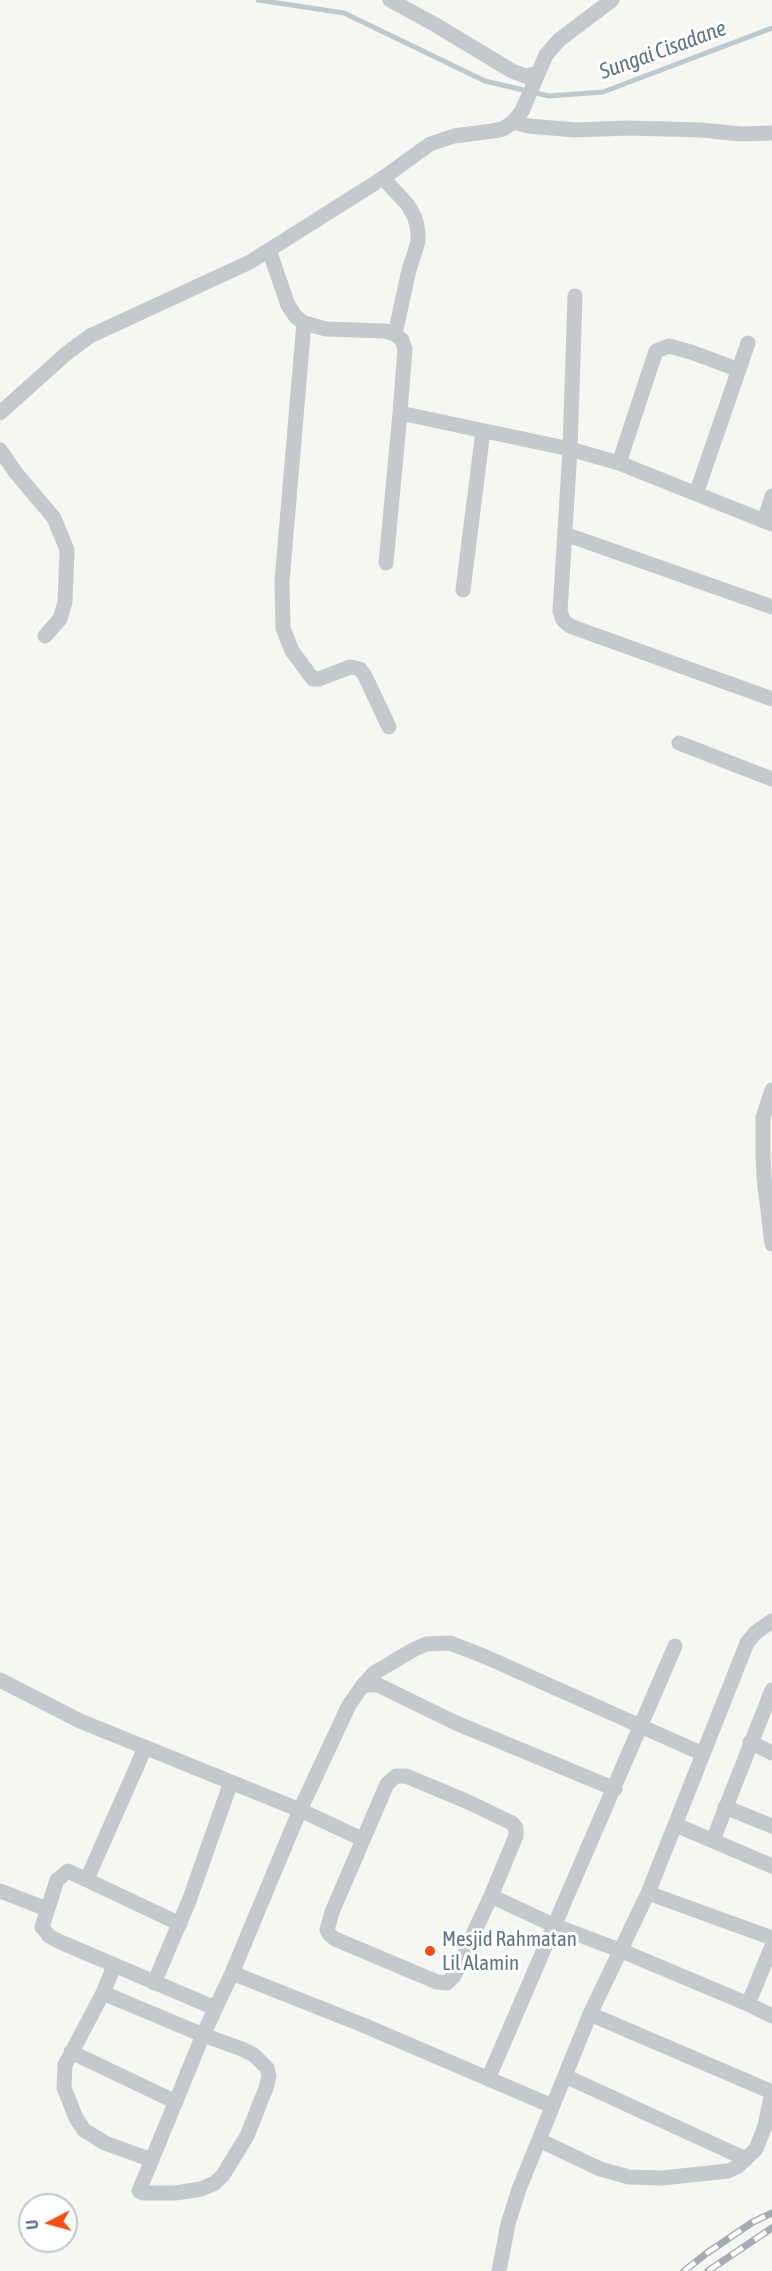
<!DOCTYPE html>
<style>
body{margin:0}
#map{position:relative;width:772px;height:2271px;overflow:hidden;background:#f6f6f2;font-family:"Asap Condensed",sans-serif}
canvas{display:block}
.north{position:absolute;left:18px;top:2193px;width:60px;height:60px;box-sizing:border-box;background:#fff;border:2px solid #c0c8cf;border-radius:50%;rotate:264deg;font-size:16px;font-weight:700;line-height:24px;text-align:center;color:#627586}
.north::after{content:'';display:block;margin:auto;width:21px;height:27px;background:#f34e15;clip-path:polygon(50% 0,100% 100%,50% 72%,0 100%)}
</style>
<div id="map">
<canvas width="772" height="2271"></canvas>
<div class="north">U</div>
</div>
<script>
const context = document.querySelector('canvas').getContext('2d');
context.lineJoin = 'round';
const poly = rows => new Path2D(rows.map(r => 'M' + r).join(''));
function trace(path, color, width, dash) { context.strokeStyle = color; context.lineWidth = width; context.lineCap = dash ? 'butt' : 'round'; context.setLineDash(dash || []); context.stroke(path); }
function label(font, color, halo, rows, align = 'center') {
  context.font = font + ' "Asap Condensed",sans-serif'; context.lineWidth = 6; context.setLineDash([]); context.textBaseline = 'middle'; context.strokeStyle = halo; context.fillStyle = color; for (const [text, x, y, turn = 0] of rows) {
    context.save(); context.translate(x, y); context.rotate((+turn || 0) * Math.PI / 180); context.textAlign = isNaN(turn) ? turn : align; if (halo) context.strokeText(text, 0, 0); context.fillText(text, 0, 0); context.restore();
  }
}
const stream = poly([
 [258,0,344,13,485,81,549,96,603,92,772,28]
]);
const minor = poly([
 [390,0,434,24,512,71,525,76,537,74],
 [513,122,529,126,575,130,629,128,702,130,741,134,772,133],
 [383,178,408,205,415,218,418,231,418,242,409,270,395,334],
 [269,250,288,305,296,317,304,323,326,329,385,331,395,334,402,340,405,349,400,413,570,449,619,463,772,524],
 [575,296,570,449,560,611,563,620,570,626,772,699],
 [304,323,282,581,283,628,292,651,313,679,319,679,350,667,360,669,365,676,389,727],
 [0,413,67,353,90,336,250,262,383,178,430,144,454,136,492,131,503,129,513,122,522,111,546,55,559,40,612,0],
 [0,450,16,473,54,518,67,550,65,602,60,619,45,636],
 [619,463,656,351,669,346,691,352,739,370],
 [696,494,748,343],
 [764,521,772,496],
 [565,534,772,607],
 [386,563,400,413],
 [463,590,483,431],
 [679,743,772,779],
 [772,1090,763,1117,763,1153,764,1177,772,1244],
 [0,1680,80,1721,300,1810,362,1839],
 [363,1685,374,1673,413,1650,426,1644,450,1643,486,1657,703,1754],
 [750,1742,772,1753],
 [396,1776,406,1776,466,1801,512,1823,516,1828,516,1836,491,1896,454,1976,447,1983,437,1982,335,1939,330,1935,327,1930,332,1912,387,1784,396,1776],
 [725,1807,772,1826],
 [676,1825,772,1866],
 [713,1840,772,1690],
 [87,1879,145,1748],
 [0,1891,47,1909],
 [648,1893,772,1938],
 [491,1896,553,1925,622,1951,748,2004,772,2016],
 [180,1924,68,1871,57,1880,42,1927,49,1936,58,1941,215,2008],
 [114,1966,103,1993,65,2065,64,2088,76,2118,84,2130,105,2143,152,2160],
 [232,1973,363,2025,552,2106],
 [154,1983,189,1901,231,1782],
 [103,1993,203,2035,242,2049,254,2055,267,2068,269,2076,266,2088,247,2136,223,2175,215,2183,201,2189,175,2193,143,2193,139,2191,203,2035,232,1973,300,1810,349,1705,363,1685,378,1685,456,1723,615,1789],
 [748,2004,772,1946],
 [590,2014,772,2092],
 [71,2052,176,2102],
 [565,2076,746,2159],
 [488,2079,675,1646],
 [539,2140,600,2169,629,2177,662,2178,728,2171,737,2167,756,2149,765,2126,772,2092],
 [499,2271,508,2224,519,2189,590,2014,648,1893,747,1643,755,1633,772,1621]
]);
const rail = poly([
 [684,2271,707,2253,753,2222,772,2213],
 [708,2271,772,2228]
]);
const markers = [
 [430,1951,6,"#f34e15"]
];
const poiNames = [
 ["Mesjid Rahmatan",442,1939],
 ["Lil Alamin",442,1963]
];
const waterNames = [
 ["Sungai Cisadane",663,50,-20]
];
trace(stream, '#bec9ce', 5);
trace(minor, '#c5c9cc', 15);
trace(rail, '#a5abb1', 7);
trace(rail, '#fff', 4.5, [14]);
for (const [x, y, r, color] of markers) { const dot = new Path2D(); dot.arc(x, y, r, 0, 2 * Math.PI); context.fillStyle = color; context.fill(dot); trace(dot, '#fff', 2); }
label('21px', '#627586', '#fff', poiNames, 'left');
label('italic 22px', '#5e7783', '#fff', waterNames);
</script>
